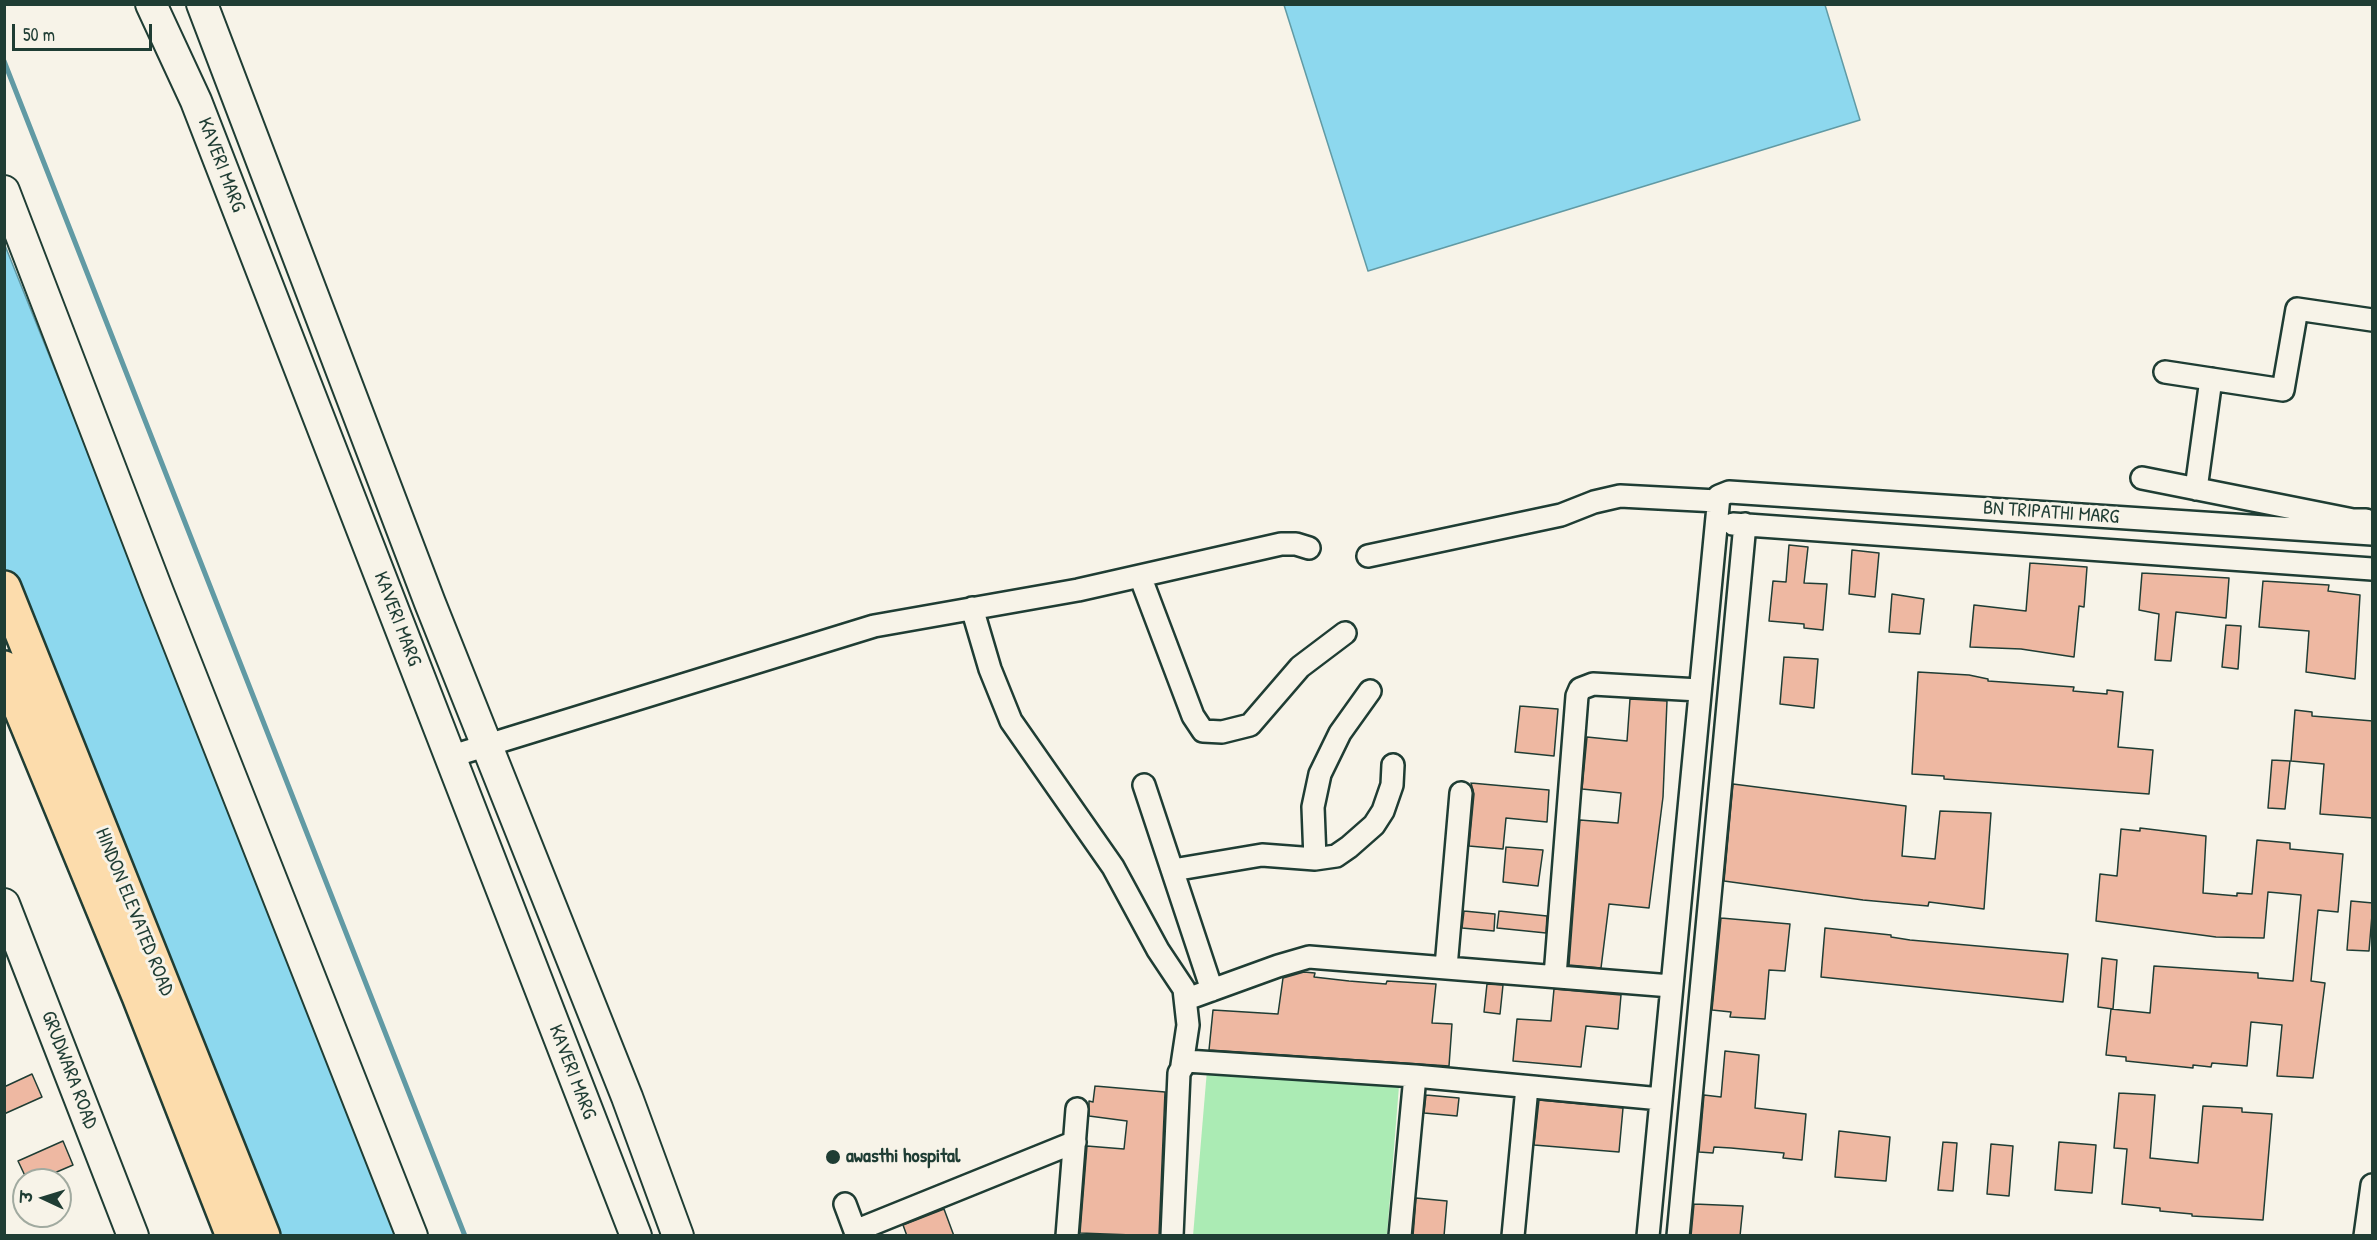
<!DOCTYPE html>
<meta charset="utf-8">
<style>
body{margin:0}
#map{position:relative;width:2377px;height:1240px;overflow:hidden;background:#f7f3e8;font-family:"Patrick Hand","Playpen Sans Deva",sans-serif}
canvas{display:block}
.frame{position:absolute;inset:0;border:6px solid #1f3d34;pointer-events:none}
.north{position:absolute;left:12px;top:1168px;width:60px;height:60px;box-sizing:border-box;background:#f7f3e8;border:2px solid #a1aaa0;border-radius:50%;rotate:274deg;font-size:16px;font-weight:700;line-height:24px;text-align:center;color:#1f3d34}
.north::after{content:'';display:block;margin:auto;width:21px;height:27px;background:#1f3d34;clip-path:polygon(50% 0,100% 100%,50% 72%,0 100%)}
.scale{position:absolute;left:12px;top:24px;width:140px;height:27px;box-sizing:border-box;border:3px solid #1f3d34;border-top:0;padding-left:8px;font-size:18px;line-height:21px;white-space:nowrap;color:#1f3d34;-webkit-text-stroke:4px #f7f3e8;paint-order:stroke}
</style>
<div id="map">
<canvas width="2377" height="1240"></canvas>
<div class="frame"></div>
<div class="north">उ</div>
<div class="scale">50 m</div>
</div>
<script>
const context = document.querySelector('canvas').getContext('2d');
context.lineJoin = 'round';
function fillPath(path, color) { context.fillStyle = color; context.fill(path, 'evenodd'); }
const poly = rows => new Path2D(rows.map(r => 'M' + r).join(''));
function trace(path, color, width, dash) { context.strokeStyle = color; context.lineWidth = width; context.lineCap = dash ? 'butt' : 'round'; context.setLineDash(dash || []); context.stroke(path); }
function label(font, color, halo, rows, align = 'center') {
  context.font = font + ' "Patrick Hand",sans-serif'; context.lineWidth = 6; context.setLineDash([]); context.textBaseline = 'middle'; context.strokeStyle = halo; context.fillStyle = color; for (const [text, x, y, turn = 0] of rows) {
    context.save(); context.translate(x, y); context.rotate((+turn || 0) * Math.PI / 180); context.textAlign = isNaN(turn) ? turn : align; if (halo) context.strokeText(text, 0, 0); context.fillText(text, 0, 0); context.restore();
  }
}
const green = poly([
 [1207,1070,1399,1086,1387,1235,1193,1236]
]);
const water = poly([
 [1284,5,1825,5,1860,120,1368,271,1284,5],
 [4,243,287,947,400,1235,273,1235,5,577,4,243]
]);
const stream = poly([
 [4,61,465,1236]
]);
const building = poly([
 [1789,545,1808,547,1804,583,1827,584,1823,630,1804,628,1804,624,1769,621,1773,581,1786,582,1789,545],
 [1852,550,1879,553,1875,597,1849,594,1852,550],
 [2030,563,2087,567,2084,607,2079,606,2074,657,2021,649,1970,647,1974,605,2026,611,2030,563],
 [2142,573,2229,578,2226,618,2176,612,2171,661,2155,660,2159,614,2139,610,2142,573],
 [2263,581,2329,585,2328,591,2360,595,2355,679,2306,672,2309,631,2259,627,2263,581],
 [1892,594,1924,599,1920,634,1889,632,1892,594],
 [2226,625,2241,626,2238,669,2222,667,2226,625],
 [1784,657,1818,659,1814,708,1780,704,1784,657],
 [1918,672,1969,675,1988,679,1988,681,2074,687,2073,691,2107,694,2107,690,2123,692,2118,747,2153,750,2149,794,1944,779,1944,776,1912,774,1918,672],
 [1630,699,1667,701,1663,797,1649,908,1609,904,1601,968,1569,965,1580,820,1618,823,1621,793,1582,789,1587,737,1627,741,1630,699],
 [1520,706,1558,709,1554,756,1515,752,1520,706],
 [2295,710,2312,712,2312,716,2373,721,2373,818,2320,814,2324,764,2291,761,2295,710],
 [2272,760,2290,761,2285,809,2268,808,2272,760],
 [1471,783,1549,790,1547,822,1506,818,1503,849,1469,846,1474,794,1471,783],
 [1733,784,1906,806,1902,856,1935,859,1940,811,1991,813,1984,909,1929,902,1928,906,1863,900,1724,881,1733,784],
 [2140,828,2206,836,2203,893,2237,896,2237,893,2252,894,2257,840,2290,843,2290,849,2343,854,2338,912,2318,910,2311,981,2325,983,2313,1078,2277,1076,2282,1025,2251,1022,2247,1066,2212,1063,2211,1067,2193,1065,2193,1068,2126,1061,2126,1057,2106,1055,2111,1009,2150,1013,2154,966,2258,973,2258,978,2293,981,2301,895,2268,892,2264,938,2216,937,2096,921,2100,874,2117,876,2121,829,2140,831,2140,828],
 [1506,847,1543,850,1538,886,1503,882,1506,847],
 [2351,901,2373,903,2369,951,2347,950,2351,901],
 [1464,911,1495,914,1494,931,1462,928,1464,911],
 [1499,911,1547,916,1546,933,1497,928,1499,911],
 [1721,918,1790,924,1785,971,1769,970,1765,1019,1730,1017,1731,1012,1712,1010,1721,918],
 [1825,928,1891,935,1891,937,1910,940,2068,954,2063,1002,1821,977,1825,928],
 [2102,958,2117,960,2113,1009,2098,1007,2102,958],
 [1304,972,1315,973,1314,977,1349,981,1386,984,1387,981,1436,984,1432,1023,1452,1024,1449,1066,1209,1050,1213,1010,1278,1014,1283,978,1304,972],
 [1487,984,1503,985,1500,1014,1484,1012,1487,984],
 [1554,989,1621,995,1618,1029,1586,1026,1581,1067,1513,1061,1517,1019,1551,1021,1554,989],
 [1725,1051,1759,1055,1755,1108,1806,1114,1802,1160,1783,1158,1784,1153,1731,1148,1714,1147,1713,1153,1699,1152,1704,1095,1721,1097,1725,1051],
 [32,1074,42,1097,4,1114,4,1087,32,1074],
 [1095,1086,1165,1092,1159,1236,1080,1233,1087,1146,1124,1149,1127,1121,1089,1116,1089,1101,1093,1102,1095,1086],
 [2119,1093,2155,1095,2150,1158,2198,1163,2203,1106,2242,1108,2242,1112,2272,1114,2263,1220,2192,1216,2192,1214,2160,1211,2160,1208,2122,1204,2127,1149,2114,1148,2119,1093],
 [1426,1095,1459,1098,1457,1116,1424,1113,1426,1095],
 [1539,1100,1623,1108,1619,1152,1534,1145,1539,1100],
 [1839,1131,1890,1137,1886,1181,1835,1177,1839,1131],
 [63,1141,73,1165,38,1180,27,1180,18,1161,63,1141],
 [1943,1142,1957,1143,1953,1191,1938,1190,1943,1142],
 [2059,1142,2096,1145,2092,1193,2055,1190,2059,1142],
 [1991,1144,2013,1146,2009,1196,1987,1194,1991,1144],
 [1416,1198,1447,1201,1444,1236,1413,1236,1416,1198],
 [1694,1204,1743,1206,1740,1236,1691,1236,1694,1204],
 [944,1209,954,1236,907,1236,903,1225,944,1209]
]);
const street = poly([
 [2165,372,2283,390,2297,309,2372,320],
 [2142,478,2353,520,2366,520],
 [2196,489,2211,379],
 [1733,524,2372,569],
 [1368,556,1561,515,1594,502,1620,496,1717,501],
 [1140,576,1193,716,1203,731,1222,732,1250,725,1300,667,1345,633],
 [972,608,990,669,1011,721,1113,867,1158,950,1184,989,1188,1025,1182,1065],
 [449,757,874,626,1078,590,1281,544,1296,544,1309,548],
 [1144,785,1212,990],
 [1315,859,1313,807,1320,774,1340,733,1370,691],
 [1173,870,1262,855,1315,859,1336,856,1349,847,1374,825,1383,811,1392,785,1393,765],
 [1446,967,1461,793],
 [1555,976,1577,696,1580,689,1593,684,1699,690],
 [1187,999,1278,966,1309,957,1671,986],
 [845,1204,857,1236],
 [855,1231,1075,1142],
 [1067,1236,1077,1109],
 [1172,1236,1179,1073,1186,1061,1415,1076,1661,1099],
 [1400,1236,1415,1076],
 [1513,1236,1527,1087],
 [1648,1236,1719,496,1729,492,2372,534],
 [1678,1236,1745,524],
 [2365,1236,2372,1185]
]);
const secondary = poly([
 [151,4,196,101,636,1236],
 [202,4,430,603,627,1097,678,1236],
 [4,191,158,592,412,1236],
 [4,904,133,1236]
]);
const highway = poly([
 [4,588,263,1236],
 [4,668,139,996,233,1236]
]);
const markers = [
 [833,1157,8,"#1f3d34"]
];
const streetNames = [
 ["KAVERI MARG",221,165,69],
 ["BN TRIPATHI MARG",2051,513,4],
 ["KAVERI MARG",397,619,69],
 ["HINDON ELEVATED ROAD",134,912,68],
 ["GRUDWARA ROAD",69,1070,69],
 ["KAVERI MARG",572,1072,69]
];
const poiNames = [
 ["awasthi hospital",846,1157]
];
fillPath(green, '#abebb4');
fillPath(water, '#8dd8ee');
trace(water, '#619aa4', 1.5);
trace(stream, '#619aa4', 5);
fillPath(building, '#eeb8a2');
trace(building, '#1f3d34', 1.5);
trace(street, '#1f3d34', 26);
trace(secondary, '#1f3d34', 34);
trace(highway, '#1f3d34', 38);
trace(street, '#f7f3e8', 21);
trace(secondary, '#f7f3e8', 30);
trace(highway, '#fcdcac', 33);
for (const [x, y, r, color] of markers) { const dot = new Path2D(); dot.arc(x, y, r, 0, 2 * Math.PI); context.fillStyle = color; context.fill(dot); trace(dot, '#f7f3e8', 2); }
label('20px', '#1f3d34', '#f7f3e8', streetNames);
label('bold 20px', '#1f3d34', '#f7f3e8', poiNames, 'left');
</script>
